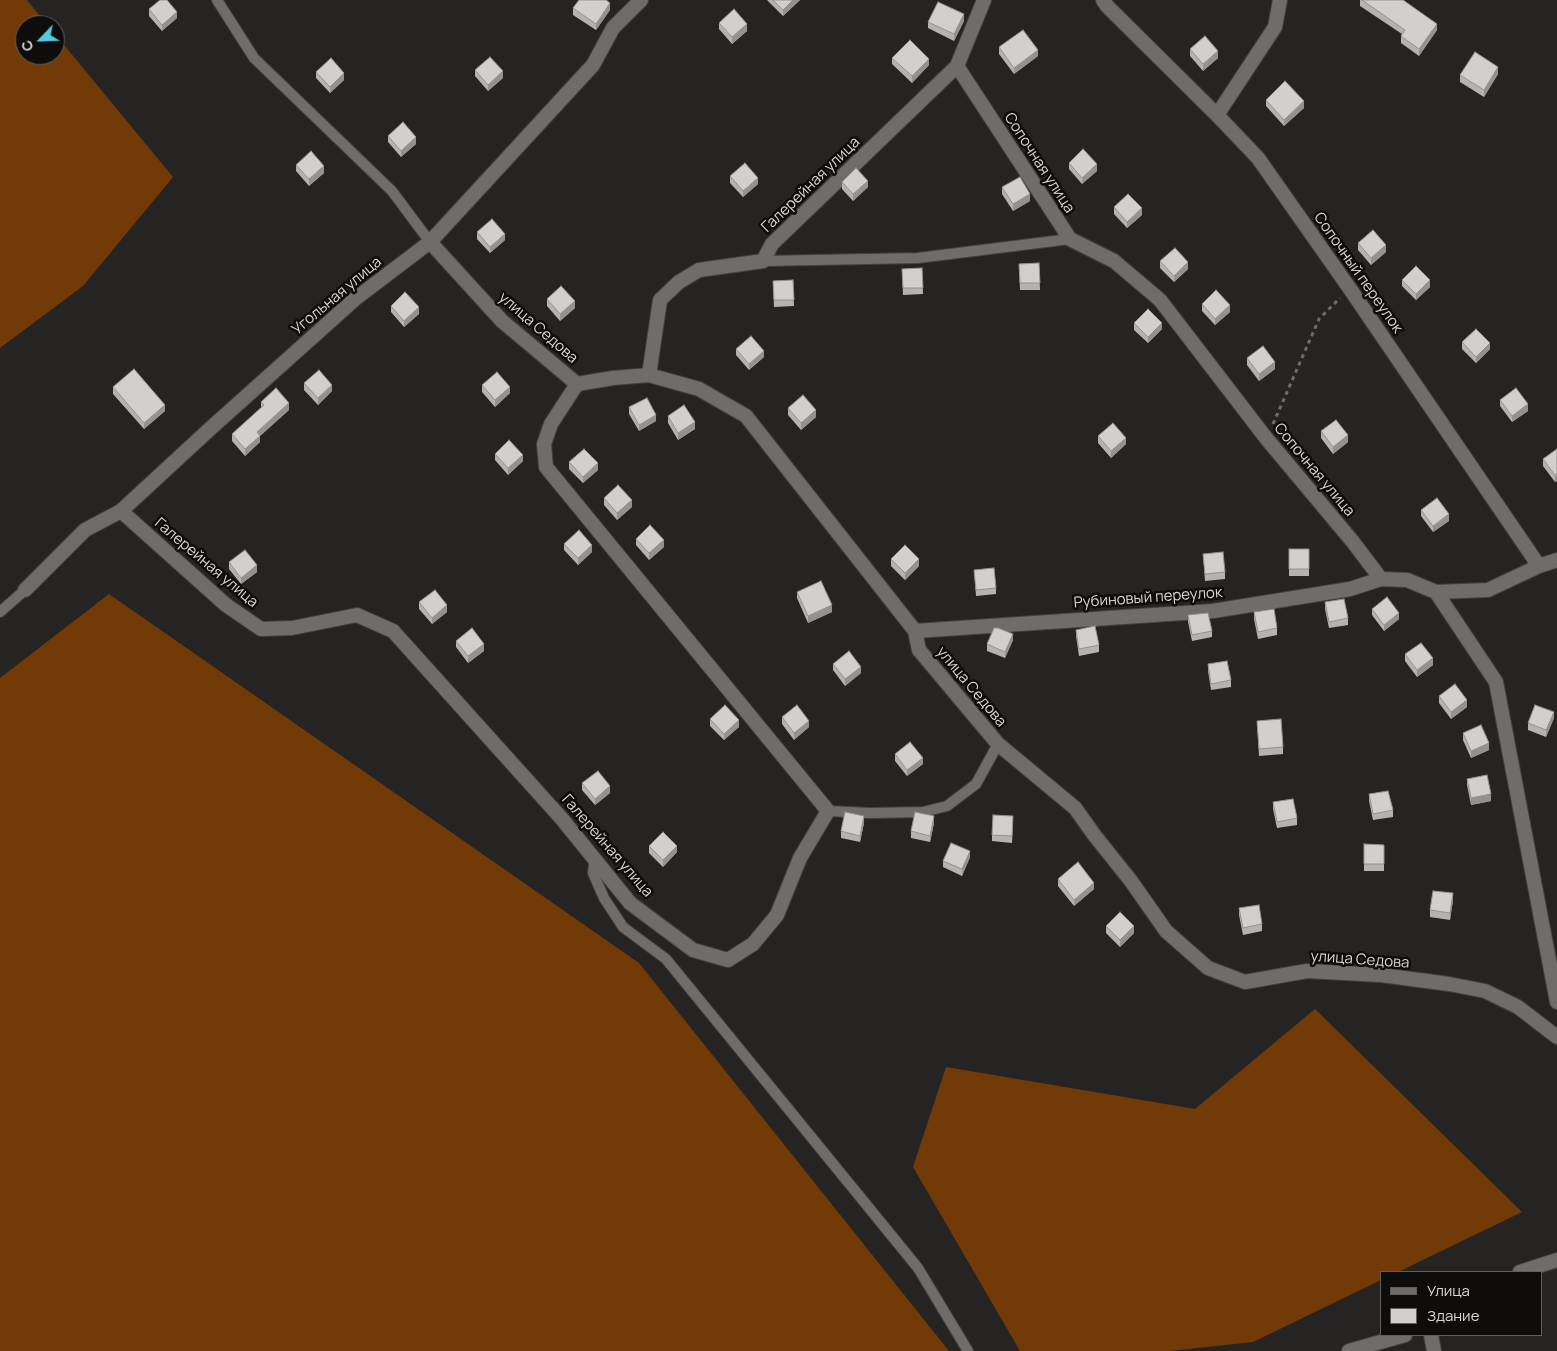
<!DOCTYPE html>
<meta charset="utf-8">
<style>
body{margin:0}
#map{position:relative;width:1557px;height:1351px;overflow:hidden;background:#262422;font-family:Manrope,sans-serif}
canvas{display:block}
.legend{position:absolute;left:1380px;top:1271px;width:162px;height:65px;box-sizing:border-box;background:#0e0d0c;border:1px solid #605f5d;margin:0;padding:6px 9px;list-style:none;font-size:15px;color:#dbd9d7}
.legend li{display:flex;align-items:center;gap:10px;height:25px}
.legend b{width:25px;border:1px solid #605f5d}
.north{position:absolute;left:15px;top:15px;width:50px;height:50px;box-sizing:border-box;background:#0e0d0c;border:1px solid #605f5d;border-radius:50%;rotate:246deg;font-size:14px;font-weight:700;line-height:20px;text-align:center;color:#dbd9d7}
.north::after{content:'';display:block;margin:auto;width:18px;height:22px;background:#53cbda;clip-path:polygon(50% 0,100% 100%,50% 72%,0 100%)}
</style>
<div id="map">
<canvas width="1557" height="1351"></canvas>
<ul class="legend">
<li><b style="height:6px;background:#706c6a"></b>Улица</li>
<li><b style="height:14px;background:#d3cfcd"></b>Здание</li>
</ul>
<div class="north">С</div>
</div>
<script>
const context = document.querySelector('canvas').getContext('2d');
context.lineJoin = 'round';
function fillPath(path, color) { context.fillStyle = color; context.fill(path, 'evenodd'); }
const poly = rows => new Path2D(rows.map(r => 'M' + r).join(''));
function trace(path, color, width, dash) { context.strokeStyle = color; context.lineWidth = width; context.lineCap = dash ? 'butt' : 'round'; context.setLineDash(dash || []); context.stroke(path); }
function label(font, color, halo, rows, align = 'center') {
  context.font = font + ' Manrope,sans-serif'; context.lineWidth = 5; context.setLineDash([]); context.textBaseline = 'middle'; context.strokeStyle = halo; context.fillStyle = color; for (const [text, x, y, turn = 0] of rows) {
    context.save(); context.translate(x, y); context.rotate((+turn || 0) * Math.PI / 180); context.textAlign = isNaN(turn) ? turn : align; if (halo) context.strokeText(text, 0, 0); context.fillText(text, 0, 0); context.restore();
  }
}
const forest = poly([
 [0,0,27,0,47,25,25,25,25,55,55,55,55,34,173,177,83,286,0,348],
 [109,594,639,963,949,1351,0,1351,0,678],
 [1315,1009,1522,1212,1398,1272,1381,1272,1381,1280,1253,1342,1170,1351,1020,1351,913,1167,946,1067,1195,1109]
]);
const path = poly([
 [1273,424,1319,319,1340,298]
]);
const service = poly([
 [217,0,254,58,392,191,430,242],
 [763,261,918,258,1070,239],
 [0,612,25,590],
 [828,811,870,813,923,812,947,806,976,784,998,744],
 [598,863,594,865,593,873,604,898,623,927,666,959,918,1268,968,1351]
]);
const minor = poly([
 [984,0,957,66,1070,239,1114,261,1160,300,1266,438,1353,542,1381,579,1407,580,1436,592,1496,682,1557,1002],
 [1103,0,1107,6,1217,115],
 [1280,0,1275,27,1217,115,1258,158,1350,289,1539,566],
 [430,242,502,321,577,384,613,378,649,375,699,389,746,416,915,631,919,650,998,744,1075,808,1095,836,1131,881,1166,931,1208,968,1245,982,1307,971,1381,975,1449,984,1485,991,1518,1007,1557,1037],
 [649,375,660,300,679,282,699,270,763,261,772,244,957,66],
 [121,511,226,605,261,629,292,628,357,615,393,631,562,819,630,903,693,950,728,960,753,944,777,915,800,858,828,811,546,467,544,444,551,424,577,384],
 [25,590,85,530,121,511,212,427,355,299,430,242,593,65,613,28,641,0],
 [1436,592,1488,590,1539,566,1557,560],
 [915,631,1213,611,1350,589,1381,579],
 [1520,1272,1557,1260],
 [1431,1335,1434,1351],
 [1349,1351,1405,1335]
]);
const wall = poly([
 [767,0,800,0,783,16],
 [1360,0,1403,0,1437,30,1419,56,1401,43,1401,36,1402,34,1360,6],
 [573,8,610,10,596,30,573,15],
 [149,9,177,18,162,31,149,16],
 [964,21,954,41,928,28,928,22],
 [719,23,747,31,732,44,719,29],
 [999,47,1038,56,1014,74,999,54],
 [1190,49,1218,58,1203,71,1190,56],
 [892,58,929,65,912,83,892,64],
 [475,70,503,78,488,91,475,76],
 [316,72,344,80,330,93,316,78],
 [1498,74,1484,97,1460,82,1460,75],
 [1266,100,1304,108,1284,126,1266,106],
 [388,136,416,144,401,157,388,142],
 [1069,163,1097,171,1082,184,1069,169],
 [296,165,324,173,309,186,296,171],
 [730,176,758,184,743,197,730,183],
 [842,182,868,187,853,201,842,189],
 [1002,187,1030,201,1013,211,1002,194],
 [1114,207,1142,215,1127,228,1114,214],
 [477,232,505,240,490,253,477,239],
 [1358,243,1386,252,1371,265,1358,250],
 [1160,261,1188,269,1174,282,1160,268],
 [1039,263,1040,290,1020,290,1019,264],
 [922,268,923,294,903,295,902,269],
 [793,280,794,306,774,307,773,281],
 [1402,280,1430,287,1416,300,1402,286],
 [547,299,575,308,560,321,547,306],
 [1202,304,1230,312,1215,325,1202,311],
 [391,306,419,314,404,327,391,312],
 [1134,323,1162,329,1148,343,1134,330],
 [1462,342,1490,349,1476,363,1462,349],
 [736,349,764,357,749,370,736,355],
 [1247,358,1275,369,1259,381,1247,365],
 [304,383,332,391,318,405,304,390],
 [482,385,510,393,495,407,482,392],
 [113,387,165,411,144,429,113,394],
 [1500,400,1528,411,1512,422,1500,406],
 [261,402,289,410,260,436,260,442,245,456,232,441,232,434,261,408],
 [629,407,656,421,639,431,629,414],
 [788,408,816,417,801,430,788,415],
 [668,416,695,429,678,440,668,423],
 [1321,431,1348,442,1333,454,1321,438],
 [1098,436,1126,444,1111,458,1098,443],
 [1557,449,1557,481,1555,482,1543,466,1543,459],
 [495,454,523,461,508,475,495,460],
 [569,462,598,470,583,483,569,469],
 [604,498,632,507,617,520,604,505],
 [1421,510,1449,521,1433,532,1421,516],
 [636,539,664,547,649,560,636,545],
 [564,544,592,552,578,565,564,550],
 [1289,549,1309,549,1309,576,1289,576],
 [1203,554,1225,572,1225,579,1205,581],
 [891,559,919,566,905,580,891,566],
 [229,562,257,572,241,584,229,569],
 [974,570,996,588,996,594,976,596],
 [797,592,832,612,808,623,797,598],
 [419,602,447,612,432,624,419,609],
 [1325,602,1348,618,1348,625,1329,628,1325,609],
 [1372,609,1399,619,1384,631,1372,615],
 [1254,612,1277,628,1277,635,1258,639,1254,619],
 [1188,615,1212,631,1212,637,1192,641,1188,622],
 [1076,630,1099,645,1099,652,1079,656,1076,636],
 [1013,640,1005,658,987,651,987,644],
 [456,641,484,651,468,663,456,647],
 [1405,654,1433,665,1417,677,1405,661],
 [833,664,861,673,845,686,833,670],
 [1208,664,1231,680,1231,687,1211,690,1208,671],
 [1439,696,1467,707,1451,719,1439,703],
 [782,717,809,727,794,740,782,724],
 [1554,718,1546,737,1528,730,1528,723],
 [710,719,739,727,724,740,710,726],
 [1257,721,1283,747,1283,754,1259,756],
 [1463,733,1489,750,1471,758,1463,740],
 [895,754,923,764,907,776,895,761],
 [1467,779,1491,801,1471,805,1467,785],
 [582,783,610,793,595,805,582,790],
 [1369,794,1393,810,1393,817,1373,820,1369,801],
 [1273,802,1297,818,1297,825,1277,828,1273,809],
 [864,823,860,842,841,838,841,831],
 [934,823,930,842,911,838,911,831],
 [1013,823,1012,843,992,841,992,835],
 [1384,845,1384,871,1364,871,1364,864],
 [649,846,677,852,663,867,649,853],
 [970,857,962,876,943,867,943,861],
 [1058,879,1094,889,1074,906,1058,886],
 [1453,900,1450,920,1430,917,1430,910],
 [1239,908,1262,924,1262,931,1243,935,1239,915],
 [1106,926,1134,933,1120,947,1106,933]
]);
const shadedWall = poly([
 [793,0,800,0,783,16,783,10],
 [610,3,610,10,596,30,596,24],
 [177,12,177,18,162,31,162,25],
 [964,14,964,21,954,41,954,34],
 [747,24,747,31,732,44,732,37],
 [1437,24,1437,30,1419,56,1419,49],
 [1038,50,1038,56,1014,74,1014,68],
 [1218,51,1218,58,1203,71,1203,64],
 [929,59,929,65,912,83,912,76],
 [1498,67,1498,74,1484,97,1484,90],
 [503,71,503,78,488,91,488,85],
 [344,73,344,80,330,93,330,87],
 [1304,101,1304,108,1284,126,1284,120],
 [416,137,416,144,401,157,401,151],
 [1097,164,1097,171,1082,184,1082,178],
 [324,166,324,173,309,186,309,179],
 [758,178,758,184,743,197,743,191],
 [868,181,868,187,853,201,853,194],
 [1030,194,1030,201,1013,211,1013,204],
 [1142,208,1142,215,1127,228,1127,222],
 [505,234,505,240,490,253,490,247],
 [1386,245,1386,252,1371,265,1371,258],
 [1188,262,1188,269,1174,282,1174,276],
 [1430,280,1430,287,1416,300,1416,294],
 [575,301,575,308,560,321,560,314],
 [1230,305,1230,312,1215,325,1215,319],
 [419,307,419,314,404,327,404,321],
 [1162,323,1162,329,1148,343,1148,337],
 [1490,343,1490,349,1476,363,1476,357],
 [764,351,764,357,749,370,749,364],
 [1275,362,1275,369,1259,381,1259,374],
 [332,385,332,391,318,405,318,398],
 [510,387,510,393,495,407,495,400],
 [289,403,289,410,260,436,260,442,245,456,245,449,257,432],
 [1528,404,1528,411,1512,422,1512,416],
 [165,405,165,411,144,429,144,423],
 [816,410,816,417,801,430,801,423],
 [656,415,656,421,639,431,639,425],
 [695,422,695,429,678,440,678,433],
 [1348,435,1348,442,1333,454,1333,447],
 [1126,438,1126,444,1111,458,1111,451],
 [523,455,523,461,508,475,508,468],
 [598,463,598,470,583,483,583,477],
 [1557,474,1557,481,1555,482,1555,475],
 [632,500,632,507,617,520,617,513],
 [1449,514,1449,521,1433,532,1433,526],
 [664,540,664,547,649,560,649,553],
 [592,545,592,552,578,565,578,558],
 [919,559,919,566,905,580,905,573],
 [257,565,257,572,241,584,241,578],
 [447,605,447,612,432,624,432,618],
 [832,605,832,612,808,623,808,616],
 [1399,613,1399,619,1384,631,1384,625],
 [1013,634,1013,640,1005,658,1005,652],
 [484,644,484,651,468,663,468,656],
 [1433,658,1433,665,1417,677,1417,670],
 [861,667,861,673,845,686,845,679],
 [1467,700,1467,707,1451,719,1451,712],
 [1554,712,1554,718,1546,737,1546,730],
 [739,720,739,727,724,740,724,734],
 [809,721,809,727,794,740,794,733],
 [1489,743,1489,750,1471,758,1471,751],
 [923,758,923,764,907,776,907,770],
 [610,786,610,793,595,805,595,799],
 [1491,794,1491,801,1471,805,1471,798],
 [864,816,864,823,860,842,860,836],
 [934,816,934,823,930,842,930,836],
 [677,846,677,852,663,867,663,860],
 [970,851,970,857,962,876,962,869],
 [1094,883,1094,889,1074,906,1074,900],
 [1453,893,1453,900,1450,920,1450,913],
 [1134,926,1134,933,1120,947,1120,940]
]);
const building = poly([
 [160,0,167,0,177,12,162,25,149,9,160,0],
 [579,0,606,0,610,3,596,24,573,8,579,0],
 [773,0,793,0,783,10,773,0],
 [1362,0,1403,0,1437,24,1419,49,1401,36,1405,30,1362,0],
 [938,2,964,14,954,34,928,22,938,2],
 [734,9,747,24,732,37,719,23,734,9],
 [1023,30,1038,50,1014,68,999,47,1023,30],
 [1205,36,1218,51,1203,64,1190,49,1205,36],
 [910,40,929,59,912,76,892,58,910,40],
 [1475,52,1498,67,1484,90,1460,75,1475,52],
 [490,57,503,71,488,85,475,70,490,57],
 [331,58,344,73,330,87,316,72,331,58],
 [1285,81,1304,101,1284,120,1266,100,1285,81],
 [403,122,416,137,401,151,388,136,403,122],
 [1083,149,1097,164,1082,178,1069,163,1083,149],
 [311,151,324,166,309,179,296,165,311,151],
 [745,163,758,178,743,191,730,176,745,163],
 [856,168,868,181,853,194,842,182,856,168],
 [1020,177,1030,194,1013,204,1002,187,1020,177],
 [1128,194,1142,208,1127,222,1114,207,1128,194],
 [492,219,505,234,490,247,477,232,492,219],
 [1373,230,1386,245,1371,258,1358,243,1373,230],
 [1175,248,1188,262,1174,276,1160,261,1175,248],
 [1039,263,1040,283,1020,283,1019,264,1039,263],
 [1416,266,1430,280,1416,294,1402,280,1416,266],
 [922,268,923,288,903,288,902,269,922,268],
 [793,280,794,300,774,300,773,281,793,280],
 [561,286,575,301,560,314,547,299,561,286],
 [1216,290,1230,305,1215,319,1202,304,1216,290],
 [405,292,419,307,404,321,391,306,405,292],
 [1148,309,1162,323,1148,337,1134,323,1148,309],
 [1476,329,1490,343,1476,357,1462,342,1476,329],
 [751,336,764,351,749,364,736,349,751,336],
 [1263,346,1275,362,1259,374,1247,358,1263,346],
 [134,369,165,405,144,423,113,387,134,369],
 [319,370,332,385,318,398,304,383,319,370],
 [497,372,510,387,495,400,482,385,497,372],
 [276,388,289,403,257,432,260,436,245,449,232,434,264,405,261,402,276,388],
 [1516,388,1528,404,1512,416,1500,400,1516,388],
 [803,395,816,410,801,423,788,408,803,395],
 [647,398,656,415,639,425,629,407,647,398],
 [684,405,695,422,678,433,668,416,684,405],
 [1336,420,1348,435,1333,447,1321,431,1336,420],
 [1113,423,1126,438,1111,451,1098,436,1113,423],
 [509,440,523,455,508,468,495,454,509,440],
 [584,449,598,463,583,477,569,462,584,449],
 [1557,449,1557,474,1555,475,1543,459,1557,449],
 [618,485,632,500,617,513,604,498,618,485],
 [1437,498,1449,514,1433,526,1421,510,1437,498],
 [650,525,664,540,649,553,636,539,650,525],
 [579,530,592,545,578,558,564,544,579,530],
 [905,545,919,559,905,573,891,559,905,545],
 [1289,549,1309,549,1309,569,1289,569,1289,549],
 [245,550,257,565,241,578,229,562,245,550],
 [1223,552,1225,572,1205,574,1203,554,1223,552],
 [994,568,996,588,976,590,974,570,994,568],
 [821,581,832,605,808,616,797,592,821,581],
 [435,590,447,605,432,618,419,602,435,590],
 [1387,597,1399,613,1384,625,1372,609,1387,597],
 [1344,599,1348,618,1329,622,1325,602,1344,599],
 [1274,609,1277,628,1258,632,1254,612,1274,609],
 [1208,613,1212,631,1192,635,1188,615,1208,613],
 [1095,626,1099,645,1079,649,1076,630,1095,626],
 [472,628,484,644,468,656,456,641,472,628],
 [994,628,998,628,1013,634,1005,652,987,644,994,628],
 [1421,643,1433,658,1417,670,1405,654,1421,643],
 [849,651,861,667,845,679,833,664,849,651],
 [1227,661,1231,680,1211,684,1208,664,1227,661],
 [1455,684,1467,700,1451,712,1439,696,1455,684],
 [725,705,739,720,724,734,710,719,725,705],
 [797,705,809,721,794,733,782,717,797,705],
 [1535,705,1554,712,1546,730,1528,723,1535,705],
 [1281,719,1283,747,1259,749,1257,721,1281,719],
 [1481,725,1489,743,1471,751,1463,733,1481,725],
 [910,742,923,758,907,770,895,754,910,742],
 [598,771,610,786,595,799,582,783,598,771],
 [1487,775,1491,794,1471,798,1467,779,1487,775],
 [1388,791,1393,810,1373,814,1369,794,1388,791],
 [1293,799,1297,818,1277,822,1273,802,1293,799],
 [845,812,864,816,860,836,841,831,845,812],
 [915,812,934,816,930,836,911,831,915,812],
 [993,815,1013,816,1012,836,992,835,993,815],
 [663,832,677,846,663,860,649,846,663,832],
 [951,843,970,851,962,869,943,861,951,843],
 [1364,844,1384,845,1384,864,1364,864,1364,844],
 [1078,862,1094,883,1074,900,1058,879,1078,862],
 [1433,891,1453,893,1450,913,1430,910,1433,891],
 [1259,905,1262,924,1243,928,1239,908,1259,905],
 [1120,912,1134,926,1120,940,1106,926,1120,912]
]);
const streetNames = [
 ["Сопочная улица",1039,163,57],
 ["Галерейная улица",811,185,-44],
 ["Сопочный переулок",1358,273,55],
 ["Угольная улица",337,296,-40],
 ["улица Седова",538,328,41],
 ["Сопочная улица",1314,470,50],
 ["Галерейная улица",206,563,40],
 ["Рубиновый переулок",1148,598,-4],
 ["улица Седова",971,687,50],
 ["Галерейная улица",607,846,49],
 ["улица Седова",1360,960,4]
];
fillPath(forest, '#723a06');
trace(service, '#444240', 12);
trace(minor, '#444240', 16);
trace(path, '#6f6d6b', 3, [4, 4]);
trace(service, '#706c6a', 10);
trace(minor, '#706c6a', 14);
fillPath(wall, '#b5b2b0');
fillPath(shadedWall, '#949190');
fillPath(building, '#d3cfcd');
trace(building, '#949190', 1);
label('15px', '#dbd9d7', '#0e0d0c', streetNames);
</script>
